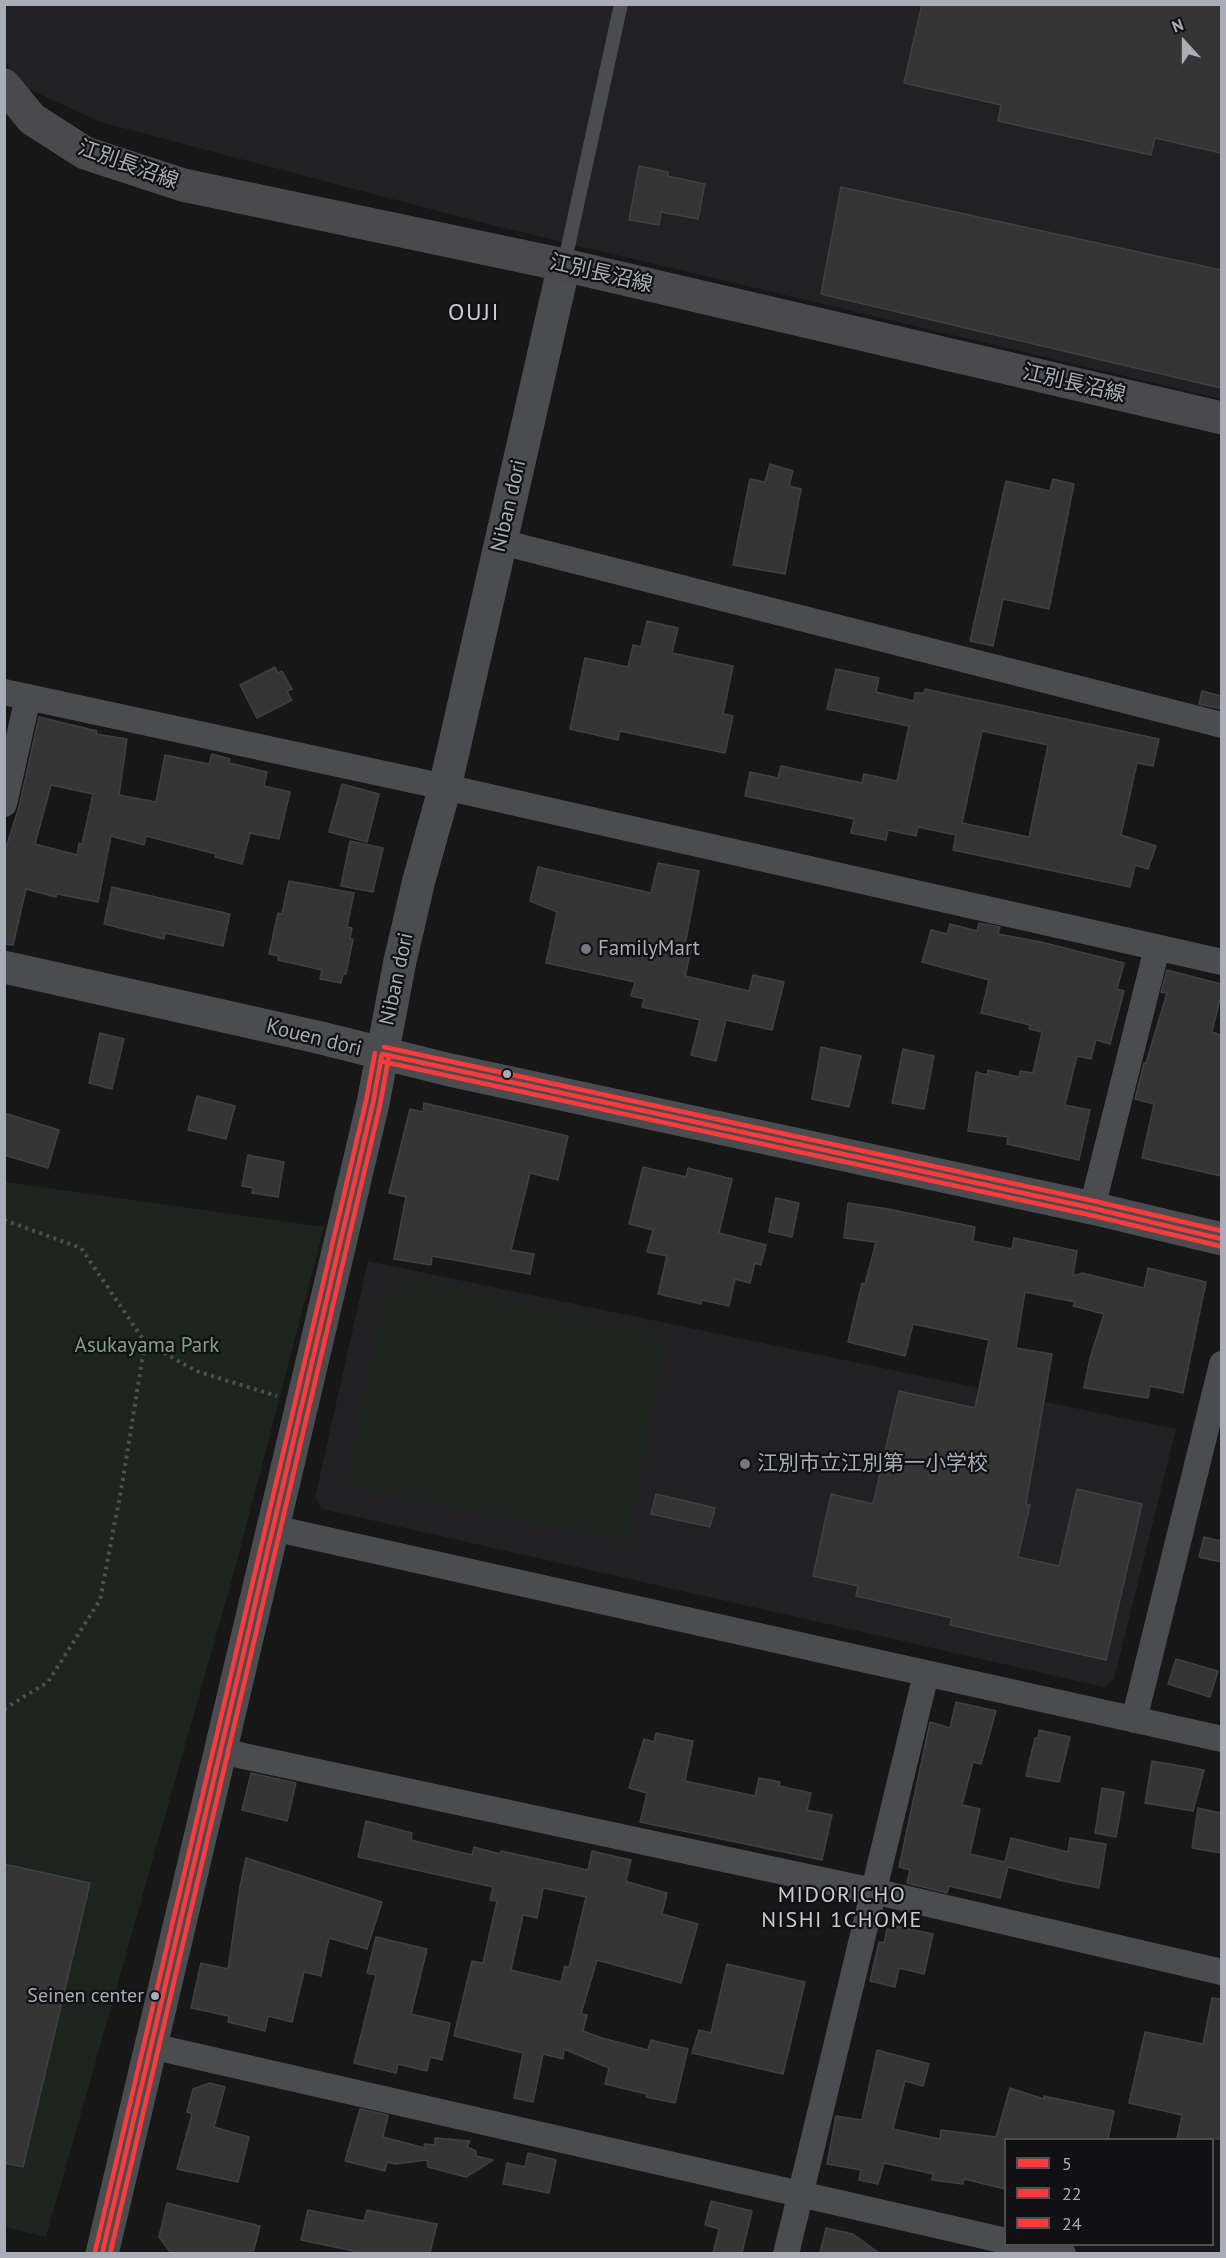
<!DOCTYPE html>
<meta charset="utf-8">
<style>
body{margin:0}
#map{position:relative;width:1226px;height:2258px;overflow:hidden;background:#171717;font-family:"PT Sans",sans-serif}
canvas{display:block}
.frame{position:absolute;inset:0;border:6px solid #a8adb8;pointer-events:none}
.legend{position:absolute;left:1004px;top:2138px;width:210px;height:108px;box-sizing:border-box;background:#111113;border:2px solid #4d4f55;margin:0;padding:8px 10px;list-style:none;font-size:18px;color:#a8adb8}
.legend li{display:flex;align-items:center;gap:12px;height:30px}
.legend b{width:30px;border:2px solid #4d4f55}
.north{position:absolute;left:1154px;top:12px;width:60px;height:60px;-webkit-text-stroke:4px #111113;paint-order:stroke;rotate:339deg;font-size:16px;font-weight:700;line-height:24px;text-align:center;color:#a8adb8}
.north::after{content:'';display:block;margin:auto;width:21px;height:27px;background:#a8adb8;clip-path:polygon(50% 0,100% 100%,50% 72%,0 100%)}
</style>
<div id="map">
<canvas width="1226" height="2258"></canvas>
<div class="frame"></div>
<ul class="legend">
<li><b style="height:8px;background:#ff3a3a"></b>5</li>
<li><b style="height:8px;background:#ff3a3a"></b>22</li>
<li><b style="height:8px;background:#ff3a3a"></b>24</li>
</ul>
<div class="north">N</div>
</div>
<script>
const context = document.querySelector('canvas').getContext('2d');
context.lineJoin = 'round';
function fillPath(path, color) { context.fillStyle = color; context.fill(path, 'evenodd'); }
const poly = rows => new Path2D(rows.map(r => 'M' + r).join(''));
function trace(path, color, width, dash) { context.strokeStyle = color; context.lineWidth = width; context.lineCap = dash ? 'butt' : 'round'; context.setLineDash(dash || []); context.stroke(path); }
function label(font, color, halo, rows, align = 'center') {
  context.font = font + ' "PT Sans","Noto Sans JP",sans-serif'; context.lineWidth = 4.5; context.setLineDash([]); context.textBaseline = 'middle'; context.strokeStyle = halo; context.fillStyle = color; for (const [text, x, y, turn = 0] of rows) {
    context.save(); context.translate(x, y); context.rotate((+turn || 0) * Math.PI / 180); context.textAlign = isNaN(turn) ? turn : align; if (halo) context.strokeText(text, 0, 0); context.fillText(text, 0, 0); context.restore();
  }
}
const built = poly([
 [4,5,1221,5,1221,399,495,226,100,122,22,86,5,61],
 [368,1261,1176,1429,1114,1680,1104,1687,322,1509,315,1498]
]);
const green = poly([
 [5,1182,324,1227,236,1565,46,2237,5,2227],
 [422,1281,665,1339,628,1540,348,1486,385,1293]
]);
const building = poly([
 [922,4,1221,4,1221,153,1155,138,1151,155,998,121,1001,105,904,83,922,4],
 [639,166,668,172,668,176,705,184,698,219,661,212,659,225,629,220,639,166],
 [841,187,1221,270,1221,388,821,294,841,187],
 [770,464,793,471,789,486,801,489,785,574,733,565,750,479,765,482,770,464],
 [1053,479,1074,484,1049,609,1003,599,993,646,970,641,1006,481,1050,491,1053,479],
 [647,621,678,628,672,653,733,666,723,714,733,716,725,753,620,731,618,740,570,729,585,658,628,667,633,645,641,647,647,621],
 [275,667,278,673,282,671,292,689,287,691,292,700,257,718,240,685,275,667],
 [836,669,879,678,876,692,914,701,915,693,924,693,925,689,1159,739,1153,766,1137,763,1121,835,1156,846,1148,869,1135,865,1130,887,953,850,956,835,918,827,916,836,888,830,886,840,851,833,854,819,745,796,750,772,778,778,781,766,862,783,864,774,897,781,909,726,827,709,836,669],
 [982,731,1048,745,1029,837,962,823,982,731],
 [1202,691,1221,696,1221,709,1199,704,1202,691],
 [39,717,97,731,96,734,127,739,119,795,156,802,165,755,209,764,212,754,230,759,229,763,267,772,264,786,290,792,279,839,250,833,242,864,215,857,216,854,146,836,144,845,111,836,98,902,57,894,56,897,26,889,13,945,4,944,4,854,19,807,39,717],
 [51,785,93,794,82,844,79,843,77,855,35,844,51,785],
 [342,784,379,794,367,842,329,832,342,784],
 [350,841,383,848,373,892,341,886,350,841],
 [658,863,699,871,684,950,691,951,685,976,749,991,753,975,784,982,772,1030,726,1020,716,1061,691,1055,700,1020,642,1007,644,999,631,996,635,982,546,963,557,912,530,901,538,867,651,893,658,863],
 [289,881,354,893,347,927,352,928,350,939,353,939,346,974,343,974,341,983,320,979,322,970,278,960,279,956,269,954,278,913,282,914,289,881],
 [112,887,230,914,223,946,165,933,164,939,104,924,112,887],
 [979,923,1000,927,998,934,1041,942,1124,963,1117,989,1124,991,1110,1044,1096,1040,1091,1059,1077,1056,1065,1105,1090,1110,1079,1160,1007,1144,1008,1137,968,1131,976,1072,987,1075,988,1070,1019,1077,1020,1071,1033,1073,1042,1032,1029,1029,1030,1025,981,1013,989,980,922,962,931,930,947,934,950,924,977,931,979,923],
 [1167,970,1221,984,1221,995,1212,1032,1221,1035,1221,1176,1142,1158,1154,1104,1135,1099,1144,1063,1146,1063,1167,993,1161,992,1167,970],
 [100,1033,124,1039,112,1089,89,1083,100,1033],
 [821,1047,861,1056,849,1107,812,1099,821,1047],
 [903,1049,934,1056,924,1109,892,1103,903,1049],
 [197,1096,235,1106,226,1139,188,1130,197,1096],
 [424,1103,568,1136,558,1180,530,1173,511,1250,534,1254,530,1274,432,1256,431,1265,394,1259,406,1197,389,1193,410,1109,423,1112,424,1103],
 [4,1113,59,1130,48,1168,4,1155,4,1113],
 [248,1155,284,1162,278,1197,252,1193,253,1188,242,1186,248,1155],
 [643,1167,686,1177,688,1168,732,1179,719,1233,766,1245,761,1265,755,1263,750,1283,735,1279,729,1306,702,1300,701,1304,658,1294,667,1256,647,1252,653,1230,629,1224,643,1167],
 [776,1198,799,1203,792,1237,769,1232,776,1198],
 [848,1203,888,1209,975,1227,973,1241,1012,1249,1014,1238,1077,1251,1073,1276,1082,1273,1144,1288,1148,1268,1206,1282,1183,1393,1150,1386,1148,1398,1084,1388,1090,1358,1104,1314,1073,1306,1075,1302,1025,1292,1016,1348,1052,1354,1026,1504,1030,1505,1018,1557,1059,1566,1077,1489,1142,1504,1106,1660,950,1625,952,1618,856,1596,858,1586,813,1576,831,1494,873,1504,899,1391,975,1408,989,1340,913,1324,905,1356,848,1342,862,1283,865,1284,876,1242,844,1238,848,1203],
 [656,1494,715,1508,710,1527,651,1514,656,1494],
 [1204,1537,1221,1541,1221,1562,1199,1557,1204,1537],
 [1176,1659,1218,1671,1210,1697,1168,1684,1176,1659],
 [956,1702,996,1711,981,1764,973,1762,962,1805,980,1809,970,1854,1005,1862,1011,1838,1068,1852,1070,1838,1106,1844,1099,1888,1063,1881,1008,1867,1000,1898,949,1886,947,1893,907,1883,910,1870,899,1867,930,1722,950,1728,956,1702],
 [1039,1730,1070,1737,1059,1782,1026,1776,1035,1738,1038,1738,1039,1730],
 [656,1733,693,1741,685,1781,755,1796,759,1778,780,1782,779,1786,811,1793,807,1810,832,1815,822,1860,640,1822,647,1793,629,1788,644,1739,654,1742,656,1733],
 [1152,1761,1204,1770,1193,1811,1145,1803,1152,1761],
 [251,1773,296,1783,287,1821,242,1810,251,1773],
 [1102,1788,1124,1792,1116,1837,1095,1833,1102,1788],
 [1198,1808,1221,1813,1221,1853,1192,1848,1198,1808],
 [366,1821,412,1833,411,1840,472,1855,474,1847,500,1854,501,1851,588,1870,592,1851,631,1860,626,1880,628,1882,667,1893,662,1914,698,1924,681,1983,597,1960,581,2014,587,2015,583,2031,602,2038,648,2050,651,2040,688,2049,675,2103,646,2097,647,2094,605,2084,609,2068,564,2049,563,2059,543,2054,533,2102,514,2098,523,2053,454,2036,472,1961,483,1963,497,1901,490,1900,493,1887,358,1857,366,1821],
 [543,1888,586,1897,569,1968,565,1966,561,1982,511,1970,523,1915,537,1918,543,1888],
 [246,1858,382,1902,367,1949,329,1938,321,1976,304,1972,292,2022,268,2016,265,2031,228,2022,229,2016,191,2008,201,1963,228,1969,240,1887,246,1858],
 [4,1864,90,1883,23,2167,4,2163,4,1864],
 [895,1926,933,1934,924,1974,899,1968,895,1987,870,1981,879,1942,884,1943,887,1929,894,1931,895,1926],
 [376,1937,427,1949,411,2014,450,2023,442,2060,430,2057,427,2071,398,2064,396,2073,354,2063,376,1975,367,1973,376,1937],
 [727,1964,805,1982,783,2074,692,2053,699,2030,711,2033,727,1964],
 [1212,1998,1221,1999,1221,2139,1177,2139,1182,2115,1129,2103,1145,2032,1203,2044,1212,1998],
 [877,2050,929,2064,923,2086,905,2081,893,2129,940,2139,941,2130,996,2137,1010,2088,1044,2099,1044,2096,1114,2111,1108,2139,1005,2139,1005,2189,964,2179,963,2184,932,2180,933,2174,884,2163,878,2184,859,2180,861,2170,827,2164,836,2116,862,2120,877,2050],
 [210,2083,225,2087,214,2127,249,2137,238,2182,177,2169,192,2114,187,2112,193,2089,210,2083],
 [360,2109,388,2115,383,2137,425,2148,424,2144,435,2145,435,2138,470,2141,467,2147,476,2151,476,2156,493,2160,466,2177,428,2167,427,2160,395,2164,387,2162,385,2171,345,2161,360,2109],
 [528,2153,556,2160,549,2193,503,2184,507,2163,525,2167,528,2153],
 [711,2201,752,2211,742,2253,713,2253,719,2229,705,2225,711,2201],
 [167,2203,260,2226,253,2253,171,2253,159,2237,167,2203],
 [308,2210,364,2221,367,2210,437,2224,430,2253,363,2253,301,2240,308,2210],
 [826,2228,853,2234,879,2253,820,2253,826,2228]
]);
const path = poly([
 [4,1220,81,1248,145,1342,196,1371,277,1396],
 [4,1709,48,1682,100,1600,122,1485,145,1342]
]);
const service = poly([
 [564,265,621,4]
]);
const minor = poly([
 [501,542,1222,725],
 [4,692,445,787,1222,962],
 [4,804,28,697],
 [1092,1208,1157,948],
 [273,1528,1222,1739],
 [1134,1720,1222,1364],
 [220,1751,873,1891,1222,1972],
 [151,2046,1006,2241],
 [1023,2244,1063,2254],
 [786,2254,926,1674]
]);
const tertiary = poly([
 [4,967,317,1037,450,1070,1092,1208,1222,1239],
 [102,2254,373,1103,400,961,419,880,445,787,564,265]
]);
const secondary = poly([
 [4,85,32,119,85,153,183,185,564,265,1222,418]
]);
const bus1 = poly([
 [382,1054,1092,1208,1222,1239],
 [102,2254,373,1103,382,1054]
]);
const bus2 = poly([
 [380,1061,1090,1215,1220,1246],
 [110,2254,380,1105,389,1055]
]);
const bus3 = poly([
 [384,1047,1094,1201,1222,1231],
 [95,2252,366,1101,375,1053]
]);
const markers = [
 [586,949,6,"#757880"],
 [507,1074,5,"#a8adb8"],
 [745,1464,6,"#757880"],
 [155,1996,5,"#a8adb8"]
];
const busNames = [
 ["Seinen center",144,1996]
];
const streetNames = [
 ["江別長沼線",128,165,20],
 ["江別長沼線",601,274,13],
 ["江別長沼線",1074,384,13],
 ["Niban dori",509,506,-77],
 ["Niban dori",397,979,-78],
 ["Kouen dori",314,1038,14]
];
const poiNames = [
 ["FamilyMart",598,949],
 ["江別市立江別第一小学校",757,1464]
];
const parkNames = [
 ["Asukayama Park",147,1346]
];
const neighbourhoodNames = [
 ["MIDORICHO",842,1896],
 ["NISHI 1CHOME",842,1921]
];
const quarterNames = [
 ["OUJI",474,313]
];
fillPath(built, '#212123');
fillPath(green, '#1d241e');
fillPath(building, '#353536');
trace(building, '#3f4043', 1.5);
trace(path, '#4d4e52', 4, [3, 4.5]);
trace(service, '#4b4c50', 14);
trace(minor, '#4b4c50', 26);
trace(tertiary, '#4b4c50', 33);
trace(secondary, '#4a4a4e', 33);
trace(bus1, '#ff3a3a', 4.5);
trace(bus2, '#ff3a3a', 4.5);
trace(bus3, '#ff3a3a', 4.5);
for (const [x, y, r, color] of markers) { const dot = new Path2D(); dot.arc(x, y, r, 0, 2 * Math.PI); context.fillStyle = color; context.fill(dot); trace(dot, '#111113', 2); }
label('20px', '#a8adb8', '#111113', busNames, 'right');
label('21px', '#a8adb8', '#111113', streetNames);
label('21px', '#a8adb8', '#111113', poiNames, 'left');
label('21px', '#7fa381', '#111113', parkNames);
context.letterSpacing = '1.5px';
label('22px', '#c9ccd4', '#111113', neighbourhoodNames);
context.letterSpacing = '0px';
context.letterSpacing = '1.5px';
label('24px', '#c9ccd4', '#111113', quarterNames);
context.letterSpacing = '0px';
</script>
